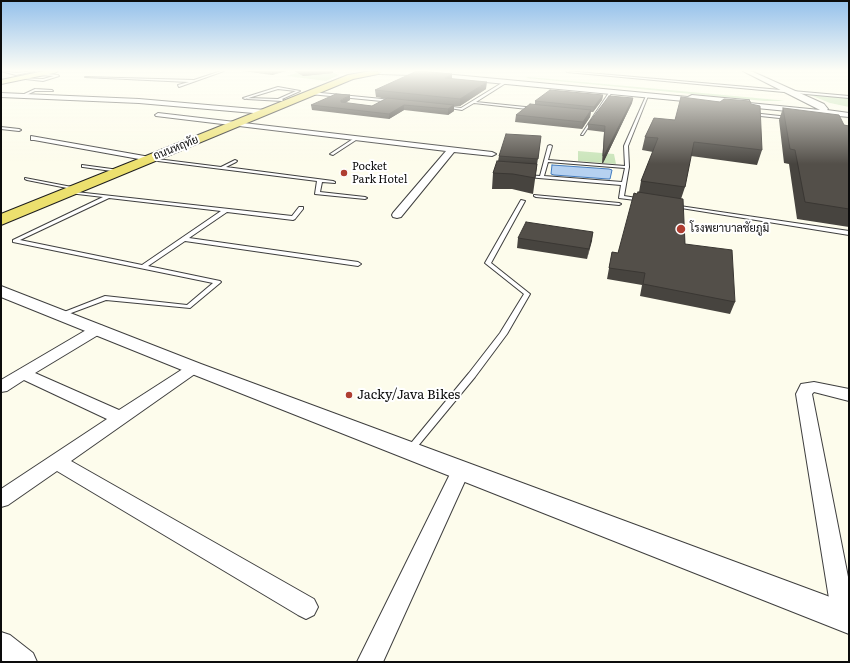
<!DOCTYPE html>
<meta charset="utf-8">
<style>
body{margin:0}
#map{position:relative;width:850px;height:663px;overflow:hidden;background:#fdfcec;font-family:Literata,serif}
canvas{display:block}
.frame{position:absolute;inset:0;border:2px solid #0c0c0c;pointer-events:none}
</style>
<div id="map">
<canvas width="850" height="663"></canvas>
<div class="frame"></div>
</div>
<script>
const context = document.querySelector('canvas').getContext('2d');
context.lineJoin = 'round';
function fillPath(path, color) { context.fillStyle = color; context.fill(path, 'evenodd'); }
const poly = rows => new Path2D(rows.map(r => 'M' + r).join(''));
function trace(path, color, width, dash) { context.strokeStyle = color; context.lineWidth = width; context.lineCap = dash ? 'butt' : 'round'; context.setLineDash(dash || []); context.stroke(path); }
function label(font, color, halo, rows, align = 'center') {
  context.font = font + ' Literata,Sarabun,serif'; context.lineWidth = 4; context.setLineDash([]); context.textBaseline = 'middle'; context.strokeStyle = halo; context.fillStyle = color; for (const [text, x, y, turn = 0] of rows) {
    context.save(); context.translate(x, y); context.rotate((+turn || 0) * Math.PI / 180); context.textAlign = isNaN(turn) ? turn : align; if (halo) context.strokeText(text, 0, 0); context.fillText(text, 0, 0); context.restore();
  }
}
const green = poly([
 [301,71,330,71,339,75,326,81,287,76],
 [528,77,778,100,784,101,764,101,526,78],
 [810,95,849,98,849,107,830,103],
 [578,151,614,154,616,164,578,161]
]);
const water = poly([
 [552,165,609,169,612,170,610,179,608,179,554,175,551,174,552,165]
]);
const service = poly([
 [1,71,16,73,35,71,16,75,1,71],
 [221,71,224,71,179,87,178,85,189,82,85,77,194,80,221,71],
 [566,71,849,96,849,98,567,72,566,71],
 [37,73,58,75,59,76,43,81,17,78,43,79,54,76,38,75,37,73],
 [505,81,506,83,476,102,535,108,536,110,474,103,462,110,443,107,445,106,461,108,505,81],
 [278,87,300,91,282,99,283,100,282,101,247,99,248,98,278,99,296,91,278,89,245,99,243,98,278,87],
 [35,89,52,90,53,91,35,91,22,97,20,96,35,89],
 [610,91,612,92,583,135,581,135,610,91],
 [311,92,392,100,393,101,392,102,310,94,311,92],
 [647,95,648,96,628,146,629,167,624,196,643,199,643,201,619,198,621,185,527,177,525,176,527,175,540,176,548,146,550,145,552,146,548,160,625,166,624,146,646,96,647,95],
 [548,162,625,168,622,182,544,176,548,162],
 [752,113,789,117,791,118,789,119,751,115,752,113],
 [1,127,19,129,21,130,19,131,1,129,1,127],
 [356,137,359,138,333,155,330,154,356,137],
 [149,158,221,167,235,160,237,161,236,162,226,167,333,181,335,182,335,183,322,182,320,192,365,197,367,198,365,199,315,194,317,181,150,160,149,160,149,158],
 [82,165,119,170,121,171,119,172,83,167,82,167,82,165],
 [25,178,77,188,79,189,77,190,27,180,25,179,25,178],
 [67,191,292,216,299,207,303,207,303,209,295,219,293,220,227,212,189,238,358,262,361,264,358,266,185,241,148,266,220,281,221,282,220,283,190,308,106,300,63,316,59,316,58,315,59,314,105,296,187,305,213,283,13,242,13,240,103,197,69,193,67,192,67,191],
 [109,198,221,211,142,265,20,240,109,198],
 [534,195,619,203,621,204,619,205,536,197,534,196,534,195],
 [521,200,525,201,491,263,530,294,507,334,475,377,413,452,410,453,407,452,405,450,407,448,469,373,500,333,524,294,485,263,521,200],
 [673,205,849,231,849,235,675,207,673,206,673,205]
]);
const minor = poly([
 [1,93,139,99,265,110,268,112,265,114,139,103,1,97,1,93],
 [158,113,492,152,496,154,492,156,454,152,401,217,397,218,393,217,392,215,393,213,446,151,156,116,155,115,158,113],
 [31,136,150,157,154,159,150,161,34,140,31,140,31,136],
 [98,325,103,326,105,329,103,332,35,373,119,410,189,365,194,363,199,365,202,368,199,371,71,461,314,599,318,607,314,615,306,619,298,615,57,471,8,505,1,507,1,489,107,419,24,380,7,391,1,392,1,380,93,326,98,325],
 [814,382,849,389,849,401,814,392,812,394,849,582,849,627,844,629,836,625,832,617,796,394,801,384,814,382],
 [461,463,468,465,470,470,383,662,357,662,452,470,454,465,461,463],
 [1,632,10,635,33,653,37,662,4,662,1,660,1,632]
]);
const tertiary = poly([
 [378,71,412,71,688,97,692,95,746,100,749,100,749,103,820,110,743,71,751,71,824,104,828,109,827,110,849,113,849,117,736,106,733,106,733,103,709,101,705,103,412,75,380,74,378,73,378,71],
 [1,286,201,364,849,604,849,634,187,372,1,297,1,286]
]);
const secondary = poly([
 [44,71,58,71,54,73,1,84,1,80,44,71]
]);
const primary = poly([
 [371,71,382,72,378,74,353,79,1,225,1,214,348,75,371,71]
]);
const wall = poly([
 [242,71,286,71,272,75],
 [294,71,333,71,333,73,303,76],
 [452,79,486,89,460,106,454,106,454,111,448,115,404,110,389,119,312,110,311,105,350,100,345,103,372,106,387,99,376,97,375,90],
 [603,95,602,100,593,112,591,112,590,117,582,129,515,122,516,115,535,105,535,101],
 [633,98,632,103,603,163,602,163,604,132,588,130,588,124],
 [783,108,844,125,849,126,849,227,797,219,789,164,784,163,779,120],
 [654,118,762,150,757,165,691,156,685,187,681,199,685,244,735,302,730,314,640,296,642,285,607,279,612,252,618,253,637,194,639,192,641,181,653,152,642,150,645,137],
 [541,136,533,194,512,189,492,189,493,173,498,161,499,156],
 [593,232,587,259,517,248,518,238]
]);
const shadedWall = poly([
 [272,71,286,71,272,75],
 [302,71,333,71,333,73,303,76],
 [452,74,452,81,445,78],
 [487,82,486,89,460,106,460,99],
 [350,95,350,100,341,105,341,100],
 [603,95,602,100,593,112,594,107],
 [633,98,632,103,603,163,604,156],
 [404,105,404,110,389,119,389,114],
 [454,105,454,111,448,115,448,109],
 [591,110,590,117,582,129,583,122],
 [593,232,592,241,587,259,589,249]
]);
const building = poly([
 [417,71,452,74,445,78,487,82,460,99,375,90,417,71],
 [550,90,603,95,594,107,535,101,550,90],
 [336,94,350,95,341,100,341,102,372,106,387,98,454,105,448,109,404,105,389,114,311,105,336,94],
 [609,96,633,98,604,156,603,156,605,126,588,124,609,96],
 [681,97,720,102,724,99,750,101,751,104,760,106,762,150,694,142,685,187,641,181,658,138,645,137,654,118,675,120,681,97],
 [530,104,591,110,583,122,516,115,530,104],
 [783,108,839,115,844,125,849,126,849,209,805,202,795,150,790,149,783,108],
 [506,134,541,136,538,159,499,156,506,134],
 [497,161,537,164,535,178,513,174,493,173,497,161],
 [638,192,683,199,685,244,732,250,735,302,643,284,645,273,609,268,612,252,618,253,634,193,637,194,638,192],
 [526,222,593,232,589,249,518,238,526,222]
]);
const markers = [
 [344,173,4,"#af3e31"],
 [681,229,5,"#af3e31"],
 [349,395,4,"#af3e31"]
];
const farStreetnames = [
 ["ถนนหฤทัย",176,148,-22]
];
const farPoinames = [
 ["Pocket",352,167],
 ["Park Hotel",352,180],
 ["โรงพยาบาลชัยภูมิ",690,229]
];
const poiNames = [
 ["Jacky/Java Bikes",357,395]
];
fillPath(green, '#c9e4b9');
fillPath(water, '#b6d1f0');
trace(water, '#437cc0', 1);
trace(service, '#3f3f3f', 2);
trace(minor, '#3f3f3f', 2);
trace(tertiary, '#3f3f3f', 2);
trace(secondary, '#2e2e2e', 2);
trace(primary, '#1d1d1d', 2);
fillPath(service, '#fff');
fillPath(minor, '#fff');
fillPath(tertiary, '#fff');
fillPath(secondary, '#f5f7ad');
fillPath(primary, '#ece06e');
fillPath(wall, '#47443f');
fillPath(shadedWall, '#3a3733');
fillPath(building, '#534f49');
trace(building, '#3a3733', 1);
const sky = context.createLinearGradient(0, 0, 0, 164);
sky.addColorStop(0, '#94c0eb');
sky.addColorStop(0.43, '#fefef6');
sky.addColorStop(1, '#fefef600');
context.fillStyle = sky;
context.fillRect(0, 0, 850, 164);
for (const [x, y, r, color] of markers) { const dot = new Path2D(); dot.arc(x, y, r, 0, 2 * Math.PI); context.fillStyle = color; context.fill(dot); trace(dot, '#fff', 1.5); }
label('11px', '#0c0c0c', '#fff', farStreetnames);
label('11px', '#0c0c0c', '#fff', farPoinames, 'left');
label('13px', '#0c0c0c', '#fff', poiNames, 'left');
</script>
